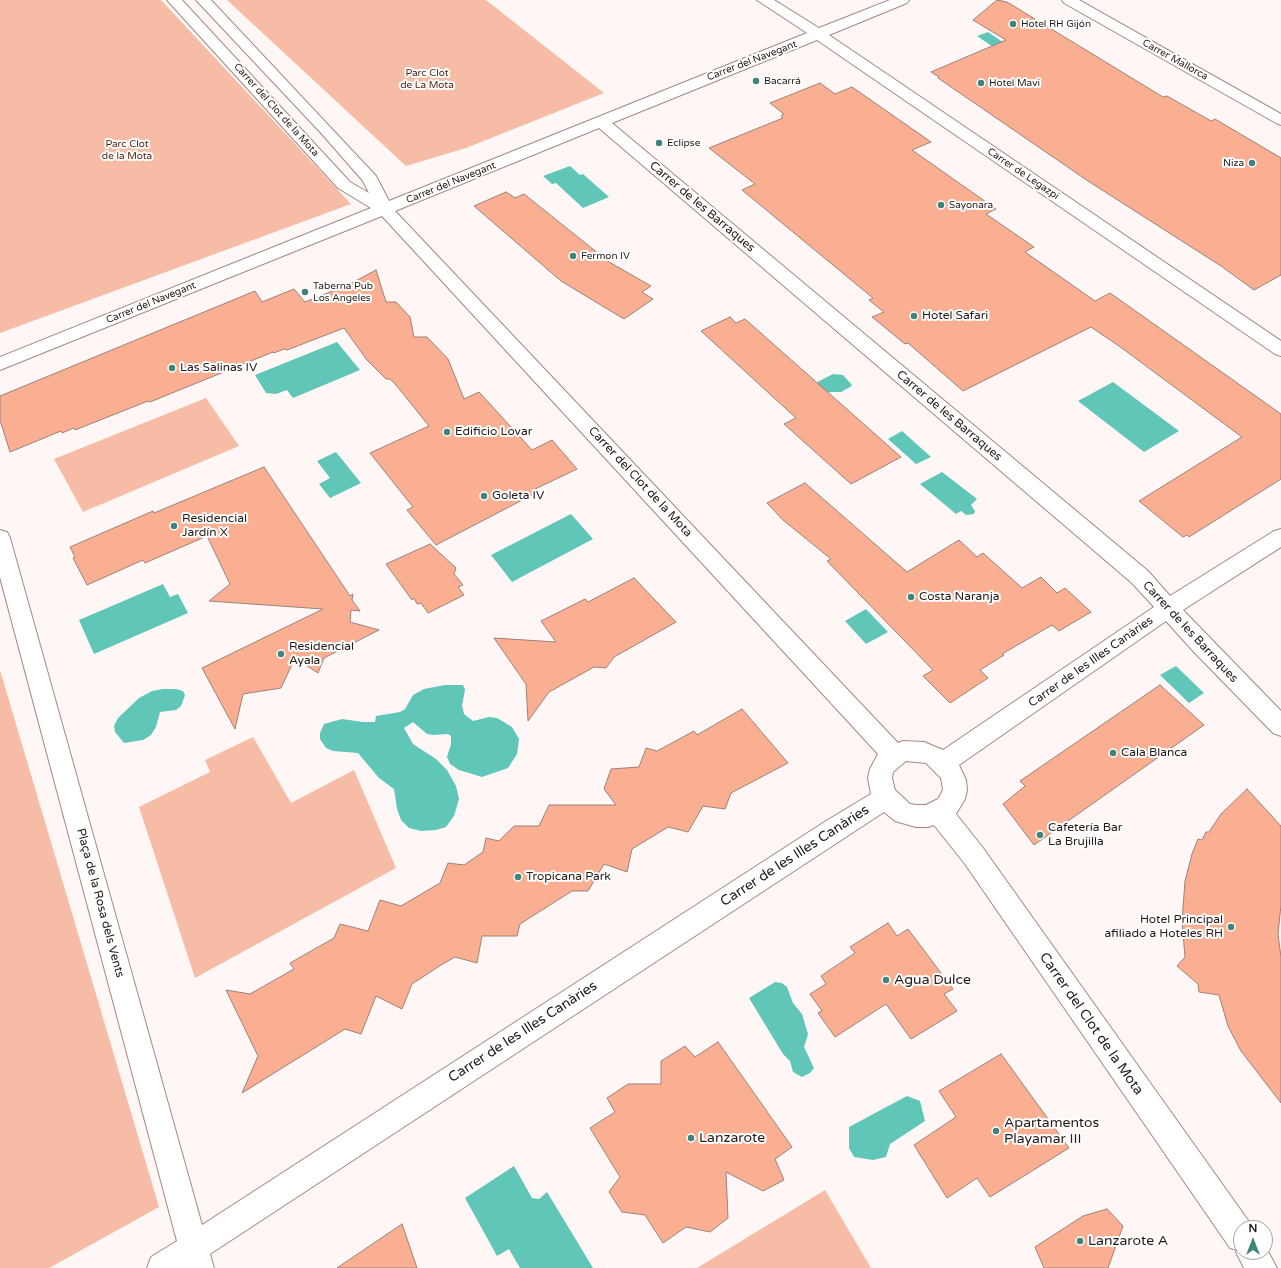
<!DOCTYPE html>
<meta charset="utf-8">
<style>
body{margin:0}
#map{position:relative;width:1281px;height:1268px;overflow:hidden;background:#fef7f5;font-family:"Varela Round",sans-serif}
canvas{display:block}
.north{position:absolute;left:1233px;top:1220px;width:40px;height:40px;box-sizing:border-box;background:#fff;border:1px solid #a7a3a2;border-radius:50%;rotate:0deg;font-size:11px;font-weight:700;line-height:16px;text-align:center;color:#241a16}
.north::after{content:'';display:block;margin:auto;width:14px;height:18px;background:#3e847b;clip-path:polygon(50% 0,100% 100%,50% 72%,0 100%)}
</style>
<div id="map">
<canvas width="1281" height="1268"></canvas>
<div class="north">N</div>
</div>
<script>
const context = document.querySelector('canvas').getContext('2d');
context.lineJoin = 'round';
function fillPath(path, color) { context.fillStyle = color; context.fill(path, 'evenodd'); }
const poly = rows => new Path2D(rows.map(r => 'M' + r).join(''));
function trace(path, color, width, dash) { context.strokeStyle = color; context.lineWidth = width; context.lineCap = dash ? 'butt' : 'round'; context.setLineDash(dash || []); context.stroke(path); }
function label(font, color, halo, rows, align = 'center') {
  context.font = font + ' "Varela Round",sans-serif'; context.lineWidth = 4; context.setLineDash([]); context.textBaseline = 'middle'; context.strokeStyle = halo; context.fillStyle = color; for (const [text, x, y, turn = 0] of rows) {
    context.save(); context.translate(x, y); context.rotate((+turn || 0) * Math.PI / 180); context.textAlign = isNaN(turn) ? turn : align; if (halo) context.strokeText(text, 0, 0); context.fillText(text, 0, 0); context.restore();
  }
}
const green = poly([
 [0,0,161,0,351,204,0,333],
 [227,0,486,0,604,93,466,148,406,166],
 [206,398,239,446,83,512,54,459],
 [0,670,159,1207,49,1268,0,1268],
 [253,737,291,803,354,770,396,868,195,978,139,807,210,772,205,760],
 [825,1190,871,1268,697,1268]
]);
const water = poly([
 [988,32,1013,49,1002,53,977,36],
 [570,166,580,175,583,174,609,197,583,208,556,183,552,184,543,176],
 [337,342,360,370,293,398,287,390,276,394,266,393,255,375],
 [833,374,843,375,852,385,850,387,841,392,830,392,819,395,808,387],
 [1113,382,1179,431,1144,452,1078,401],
 [902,431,931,457,916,464,888,439],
 [336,452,361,483,330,498,319,484,330,478,317,461],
 [942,472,977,499,971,505,975,511,974,514,966,515,961,511,956,514,920,484],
 [571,514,593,539,512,582,491,555],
 [163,584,170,597,178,594,188,613,94,654,79,620],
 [866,609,888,632,866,644,845,621],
 [1176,666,1204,693,1189,703,1160,675],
 [445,685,463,685,465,690,462,705,464,714,473,721,489,717,497,718,512,727,519,739,517,754,508,768,482,777,459,770,450,764,447,757,451,744,451,736,448,734,433,735,427,734,413,722,404,728,413,744,436,759,447,770,456,786,459,799,454,816,446,827,436,830,421,831,409,828,401,820,397,809,394,789,379,778,358,753,333,751,326,748,320,739,320,733,324,724,342,719,363,722,375,722,376,716,400,712,405,709,413,695,424,689],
 [163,689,176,689,183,691,185,695,181,706,176,710,160,712,156,727,151,735,143,740,124,743,115,732,114,726,118,718,139,698,152,691],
 [775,982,782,983,787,987,793,1003,802,1014,808,1034,804,1047,814,1068,810,1073,802,1077,793,1072,790,1061,783,1054,749,998],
 [907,1096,920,1101,925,1121,890,1144,886,1157,873,1160,854,1157,849,1148,849,1127],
 [514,1166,532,1198,539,1199,547,1192,593,1268,520,1268,509,1249,497,1256,465,1198]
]);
const building = poly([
 [997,0,1007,2,1163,97,1167,96,1211,121,1215,119,1281,158,1281,275,1254,290,1221,266,1088,181,938,78,939,77,931,72,1006,40,973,20,997,0],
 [820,83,835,94,852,87,931,142,912,150,996,209,986,214,1034,247,1025,252,1095,301,1110,293,1281,414,1281,479,1189,537,1187,535,1183,537,1139,501,1242,437,1119,346,1091,327,963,391,908,343,905,344,872,317,884,312,869,300,873,298,742,190,755,184,709,148,783,118,781,116,784,114,770,103,820,83],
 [506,192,515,198,524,194,609,262,651,286,642,292,653,299,624,319,561,281,474,206,506,192],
 [376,270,386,302,396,302,410,317,414,337,427,337,448,359,464,399,479,392,532,450,552,440,577,469,533,490,532,495,436,545,407,510,413,507,370,453,429,426,396,385,390,379,386,379,367,360,344,328,287,350,284,349,274,353,273,352,150,402,148,401,75,430,74,428,62,433,61,431,10,452,0,420,0,396,255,291,262,302,294,289,305,302,350,284,376,270],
 [730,317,736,323,745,319,901,457,851,484,784,424,796,418,701,331,730,317],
 [264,467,350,596,353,594,352,600,360,611,351,610,350,622,379,630,324,658,318,673,295,658,281,688,243,694,235,729,202,668,323,609,209,601,230,584,207,536,145,563,143,560,87,585,73,558,75,557,70,547,153,511,154,513,264,467],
 [805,483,907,572,959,540,977,557,983,553,1022,588,1041,577,1057,593,1065,588,1091,612,1059,631,1052,625,1002,654,1004,655,980,670,988,678,950,703,923,676,933,670,827,561,831,559,783,520,767,503,805,483],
 [430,544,456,568,454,574,463,585,458,587,464,595,428,613,421,603,417,604,414,598,412,600,386,564,430,544],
 [634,578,676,622,614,657,606,668,594,667,549,692,528,721,526,684,494,638,556,642,541,621,585,599,588,602,634,578],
 [1160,685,1204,725,1034,845,1003,804,1025,786,1020,781,1160,685],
 [742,709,788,763,731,793,725,809,703,806,688,832,668,827,632,849,627,872,604,864,588,891,572,891,520,924,517,936,482,936,477,963,455,957,441,965,412,984,402,1009,376,996,361,1034,345,1029,242,1093,258,1056,226,990,250,994,294,969,290,963,334,938,340,924,368,931,380,900,401,906,440,883,448,863,464,865,483,852,486,838,499,841,514,826,539,826,549,805,616,805,604,789,611,769,639,767,646,748,657,751,694,731,697,735,742,709],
 [1247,789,1281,826,1281,905,1278,934,1281,957,1281,1103,1241,1051,1228,1026,1219,995,1199,992,1198,984,1177,966,1185,957,1182,921,1185,881,1192,854,1198,839,1202,840,1206,832,1209,832,1221,814,1247,789],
 [888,923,897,936,908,929,953,989,944,994,957,1011,911,1039,886,1004,835,1037,818,1013,822,1011,810,994,826,984,821,976,855,953,850,947,888,923],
 [718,1042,792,1147,775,1159,784,1180,763,1191,726,1172,728,1218,710,1232,686,1227,663,1243,645,1215,622,1212,609,1192,620,1177,590,1128,615,1112,607,1098,628,1084,661,1084,661,1061,685,1046,695,1057,718,1042],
 [1001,1054,1069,1148,990,1197,977,1178,947,1198,914,1145,956,1117,939,1091,1001,1054],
 [1107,1209,1123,1226,1108,1268,1044,1268,1035,1247,1083,1216,1107,1209],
 [402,1224,417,1268,337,1268,402,1224]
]);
const street = poly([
 [167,0,182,0,350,182,369,193,363,181,322,134,196,0,211,0,376,176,389,201,807,33,757,0,774,0,819,28,890,0,909,0,907,3,829,35,1281,341,1281,356,1275,354,817,40,612,123,1148,571,1170,596,1274,531,1281,529,1281,547,1183,610,1281,711,1281,736,1273,733,1195,653,1166,621,959,765,966,780,967,790,965,799,956,814,983,848,1252,1226,1252,1228,1241,1228,1241,1252,1265,1252,1265,1246,1277,1268,1244,1268,1236,1252,1237,1250,1230,1248,965,864,934,825,928,827,916,827,895,821,884,812,210,1254,214,1268,147,1268,151,1257,177,1241,0,577,0,530,7,532,10,538,202,1225,826,821,871,794,868,778,870,769,878,754,382,216,0,370,0,357,371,208,338,188,167,0],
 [599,128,1132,583,1154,607,943,750,924,742,903,741,898,743,395,211,599,128],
 [906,761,926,763,941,778,943,790,938,799,926,805,916,805,910,804,895,790,892,778,893,772,906,761],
 [1062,0,1079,0,1281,114,1281,125,1276,123,1064,3,1062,0]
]);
const markers = [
 [1013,24,4,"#3e847b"],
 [756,81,4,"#3e847b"],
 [981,83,4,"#3e847b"],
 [659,143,4,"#3e847b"],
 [1252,163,4,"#3e847b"],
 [941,205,4,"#3e847b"],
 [573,256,4,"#3e847b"],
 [305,292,4,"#3e847b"],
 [914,316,4,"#3e847b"],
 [172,368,4,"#3e847b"],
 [447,432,4,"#3e847b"],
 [484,496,4,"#3e847b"],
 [174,526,4,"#3e847b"],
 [911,597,4,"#3e847b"],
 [281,654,4,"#3e847b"],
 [1113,753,4,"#3e847b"],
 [1040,835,4,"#3e847b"],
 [518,877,4,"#3e847b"],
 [1231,927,4,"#3e847b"],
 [886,980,4,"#3e847b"],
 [996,1131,4,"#3e847b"],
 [691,1138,4,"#3e847b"],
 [1080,1241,4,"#3e847b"]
];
const farPoinames = [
 ["Hotel RH Gijón",1021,24],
 ["Bacarrá",764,81],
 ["Hotel Mavi",989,83],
 ["Eclipse",667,143],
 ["Niza",1244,163,"right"],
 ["Sayonara",949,205],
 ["Fermon IV",581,256],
 ["Taberna Pub",313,286],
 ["Los Angeles",313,298]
];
const farStreetnames = [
 ["Carrer Mallorca",1175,60,29],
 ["Carrer del Navegant",752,61,-21],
 ["Carrer del Clot de la Mota",276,110,48],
 ["Carrer de Legazpi",1023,174,34],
 ["Carrer del Navegant",451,183,-22],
 ["Carrer del Navegant",151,303,-22]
];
const farParknames = [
 ["Parc Clot",427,73],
 ["de La Mota",427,85],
 ["Parc Clot",127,144],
 ["de la Mota",127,156]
];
const streetNames = [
 ["Carrer de les Barraques",702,207,40],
 ["Carrer de les Barraques",949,416,40],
 ["Carrer del Clot de la Mota",640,482,47],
 ["Carrer de les Barraques",1190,632,47],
 ["Carrer de les Illes Canàries",1091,662,-35],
 ["Plaça de la Rosa dels Vents",100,903,75]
];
const poiNames = [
 ["Hotel Safari",922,316],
 ["Las Salinas IV",180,368],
 ["Edificio Lovar",455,432],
 ["Goleta IV",492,496],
 ["Residencial",182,519],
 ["Jardín X",182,533],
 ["Costa Naranja",919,597],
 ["Residencial",289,647],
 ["Ayala",289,661],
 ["Cala Blanca",1121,753],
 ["Cafetería Bar",1048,828],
 ["La Brujilla",1048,842],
 ["Tropicana Park",526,877],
 ["Hotel Principal",1223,920,"right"],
 ["afiliado a Hoteles RH",1223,934,"right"]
];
const nearStreetnames = [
 ["Carrer de les Illes Canàries",795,856,-33],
 ["Carrer del Clot de la Mota",1091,1024,55],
 ["Carrer de les Illes Canàries",523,1032,-33]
];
const nearPoinames = [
 ["Agua Dulce",894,980],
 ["Apartamentos",1004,1123],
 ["Playamar III",1004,1139],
 ["Lanzarote",699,1138],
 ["Lanzarote A",1088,1241]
];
fillPath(green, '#f7bca5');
fillPath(water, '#60c6b8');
fillPath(building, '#fbaf92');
trace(building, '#9d8177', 1);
trace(street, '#a4887d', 2);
fillPath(street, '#fff');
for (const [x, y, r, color] of markers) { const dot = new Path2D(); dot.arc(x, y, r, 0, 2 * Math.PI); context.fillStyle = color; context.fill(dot); trace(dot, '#fff', 1.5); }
label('10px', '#241a16', '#fff', farPoinames, 'left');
label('10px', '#241a16', '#fff', farStreetnames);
label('10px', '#4b1d09', '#fff', farParknames);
label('12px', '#241a16', '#fff', streetNames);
label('12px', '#241a16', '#fff', poiNames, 'left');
label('14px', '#241a16', '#fff', nearStreetnames);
label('14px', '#241a16', '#fff', nearPoinames, 'left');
</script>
